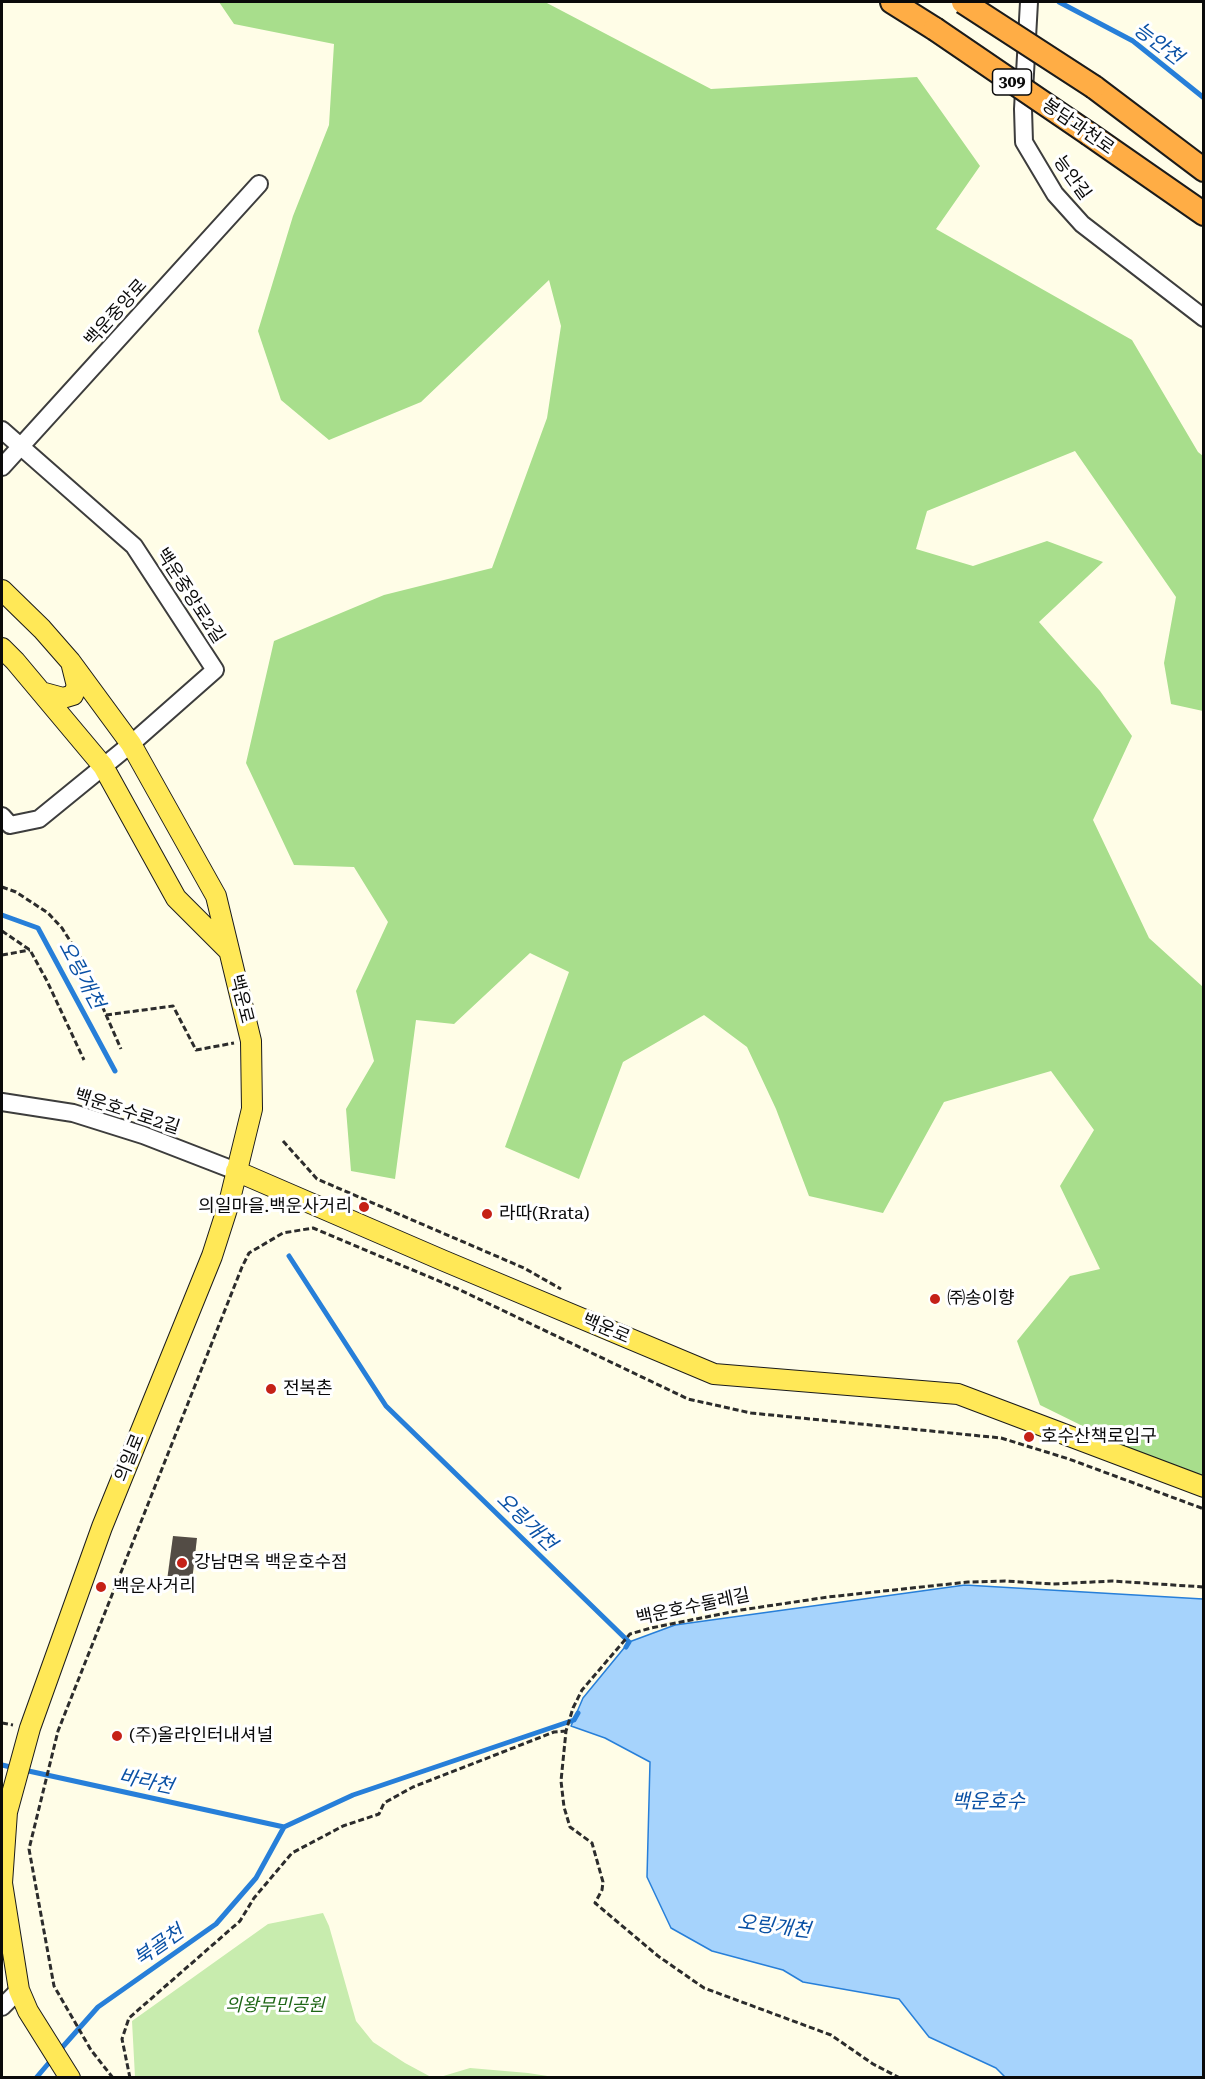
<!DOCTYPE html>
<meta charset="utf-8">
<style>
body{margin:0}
#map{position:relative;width:1205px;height:2079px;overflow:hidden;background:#fffde7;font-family:"Roboto Serif",serif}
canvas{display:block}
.frame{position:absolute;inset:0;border:3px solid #0a0a0a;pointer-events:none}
</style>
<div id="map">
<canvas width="1205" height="2079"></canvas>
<div class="frame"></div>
</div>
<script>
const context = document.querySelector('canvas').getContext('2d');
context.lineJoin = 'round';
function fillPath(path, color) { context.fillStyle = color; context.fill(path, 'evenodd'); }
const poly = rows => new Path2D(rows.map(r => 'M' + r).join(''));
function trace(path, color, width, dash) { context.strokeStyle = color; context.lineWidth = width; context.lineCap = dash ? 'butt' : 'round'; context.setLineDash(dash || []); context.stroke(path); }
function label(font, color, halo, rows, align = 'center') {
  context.font = font + ' "Roboto Serif","Noto Sans KR",serif'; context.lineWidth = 6; context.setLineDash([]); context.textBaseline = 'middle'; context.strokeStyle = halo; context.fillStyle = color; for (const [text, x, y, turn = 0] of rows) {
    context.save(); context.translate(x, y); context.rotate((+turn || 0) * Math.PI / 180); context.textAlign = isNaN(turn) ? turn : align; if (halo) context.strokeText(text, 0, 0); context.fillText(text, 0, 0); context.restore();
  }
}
const green = poly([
 [323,1913,329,1926,356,2021,373,2042,405,2063,431,2077,135,2077,132,2021,268,1924],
 [470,2068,528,2073,554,2077,440,2077]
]);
const forest = poly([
 [219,2,545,2,711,89,917,77,980,166,936,229,1132,340,1198,452,1203,456,1203,711,1171,704,1164,663,1176,597,1075,451,927,511,916,549,973,566,1047,541,1103,562,1039,622,1100,691,1132,736,1093,820,1149,938,1203,987,1203,1481,1170,1469,1040,1405,1017,1341,1070,1276,1100,1269,1060,1186,1094,1130,1051,1071,944,1102,883,1213,809,1196,776,1109,747,1047,704,1015,623,1062,579,1179,505,1147,569,972,530,953,454,1024,416,1020,395,1179,351,1171,346,1109,374,1061,356,991,388,922,354,867,294,865,246,763,274,641,384,595,492,568,547,418,561,326,549,280,421,402,329,440,281,400,258,331,293,216,329,125,334,44,234,24]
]);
const water = poly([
 [965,1585,1203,1599,1203,2077,1005,2077,996,2068,929,2037,899,1999,803,1982,783,1970,712,1951,671,1928,647,1877,650,1762,605,1738,571,1726,583,1698,629,1642,675,1625,965,1585]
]);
const stream = poly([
 [1059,2,1133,41,1204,98],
 [2,915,38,928,115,1071],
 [289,1256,386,1406,629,1642,626,1647],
 [2,1765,15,1768],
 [24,1770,284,1827],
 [284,1827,353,1795,574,1720,578,1713],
 [59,2051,98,2007,216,1924,256,1878,284,1827],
 [36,2078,53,2058]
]);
const building = poly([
 [173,1536,197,1538,191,1590,166,1588]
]);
const path = poly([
 [2,887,16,892,48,913,62,928,82,960,121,1049],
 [2,931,30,950,47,981,84,1060],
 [2,955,30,950],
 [106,1015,173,1006,196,1050,234,1043],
 [283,1141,317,1179,524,1268,561,1289],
 [2,1723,13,1725],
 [113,2078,91,2050,54,1986,29,1849,58,1731,242,1267,249,1253,283,1233,313,1228,458,1289,688,1399,751,1413,1001,1438,1069,1459,1204,1509],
 [130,2078,122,2039,129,2018,240,1921,254,1898,292,1853,343,1826,379,1814,384,1803,413,1787,554,1732,566,1731],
 [900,2078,873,2064,831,2035,704,1988,658,1956,595,1903,602,1890,603,1882,592,1843,570,1827,564,1807,561,1781,566,1731,573,1708,582,1690,630,1634,651,1628,741,1610,828,1597,968,1582,1005,1581,1053,1584,1112,1581,1204,1587]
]);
const minor = poly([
 [1029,2,1023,109,1024,142,1055,194,1082,224,1204,318],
 [2,430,134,546,215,670,131,744,39,819,10,825,2,816],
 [2,467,259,184],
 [2,1102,73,1113,143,1135,236,1171],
 [2,2007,19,1990]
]);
const major = poly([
 [2,590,42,629,70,661,131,744,216,896,251,1041,252,1109,229,1203,212,1256,102,1527,30,1728,7,1812,2,1883,19,1990,28,2011,70,2078],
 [2,648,15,661,103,766,176,898,229,951],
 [41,692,63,698,73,695,77,686,72,666],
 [236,1171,442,1260,714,1374,958,1394,1204,1487]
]);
const highway = poly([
 [892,2,935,29],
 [1094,87,1204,170],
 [1089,134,1204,214]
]);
const highwayBridge = poly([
 [963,2,1094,87],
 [935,29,1089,134]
]);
const markers = [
 [364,1207,6,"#c52117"],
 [487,1214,6,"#c52117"],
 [935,1299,6,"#c52117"],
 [271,1389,6,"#c52117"],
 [1029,1437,6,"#c52117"],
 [182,1563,6,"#c52117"],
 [101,1587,6,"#c52117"],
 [117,1736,6,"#c52117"]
];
const shields = [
 [1012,82,39]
];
const shieldNames = [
 ["309",1012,82]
];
const streetNames = [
 ["봉담과천로",1078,127,35],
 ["능안길",1072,178,54],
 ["백운중앙로",116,313,-48],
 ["백운중앙로2길",190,596,57],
 ["백운로",241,999,76],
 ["백운호수로2길",127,1112,18],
 ["백운로",606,1329,23],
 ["의일로",130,1458,-68],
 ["백운호수둘레길",693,1607,-12]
];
const poiNames = [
 ["의일마을.백운사거리",352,1207,"right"],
 ["라따(Rrata)",499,1214],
 ["㈜송이향",947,1299],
 ["전복촌",283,1389],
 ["호수산책로입구",1041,1437],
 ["강남면옥 백운호수점",194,1563],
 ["백운사거리",113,1587],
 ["(주)올라인터내셔널",129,1736]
];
const parkNames = [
 ["의왕무민공원",275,2006]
];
const waterNames = [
 ["능안천",1158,44,37],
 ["오링개천",81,975,62],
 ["오링개천",526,1522,44],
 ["바라천",146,1782,12],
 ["백운호수",988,1802],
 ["오링개천",774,1927,7],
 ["북골천",159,1946,-35]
];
fillPath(green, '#c8ecae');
fillPath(forest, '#a8de8c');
fillPath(water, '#a6d3fc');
trace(water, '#277fd9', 1.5);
trace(stream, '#277fd9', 5);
fillPath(building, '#534c45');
trace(minor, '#3d3d3d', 20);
trace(major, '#1b1b1b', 22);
trace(highway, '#1b1b1b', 26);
trace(path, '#2c2c2c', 3, [6, 3]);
trace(minor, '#fff', 16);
trace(major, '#ffe857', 20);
trace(highway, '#ffad45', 22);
trace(highwayBridge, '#1b1b1b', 26, []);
trace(highwayBridge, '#ffad45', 22);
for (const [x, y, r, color] of markers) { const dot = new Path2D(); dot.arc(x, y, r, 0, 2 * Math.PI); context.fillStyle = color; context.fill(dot); trace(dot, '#fff', 2); }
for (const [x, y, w] of shields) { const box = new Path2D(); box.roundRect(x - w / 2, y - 13, w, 26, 4.5); context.fillStyle = '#fff'; context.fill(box); trace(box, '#0a0a0a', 1.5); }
label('bold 16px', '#0a0a0a', null, shieldNames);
label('18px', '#0a0a0a', '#fff', streetNames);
label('18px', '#0a0a0a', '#fff', poiNames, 'left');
label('italic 18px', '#1e6616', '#fff', parkNames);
label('italic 20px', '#0a51a5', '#fff', waterNames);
</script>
